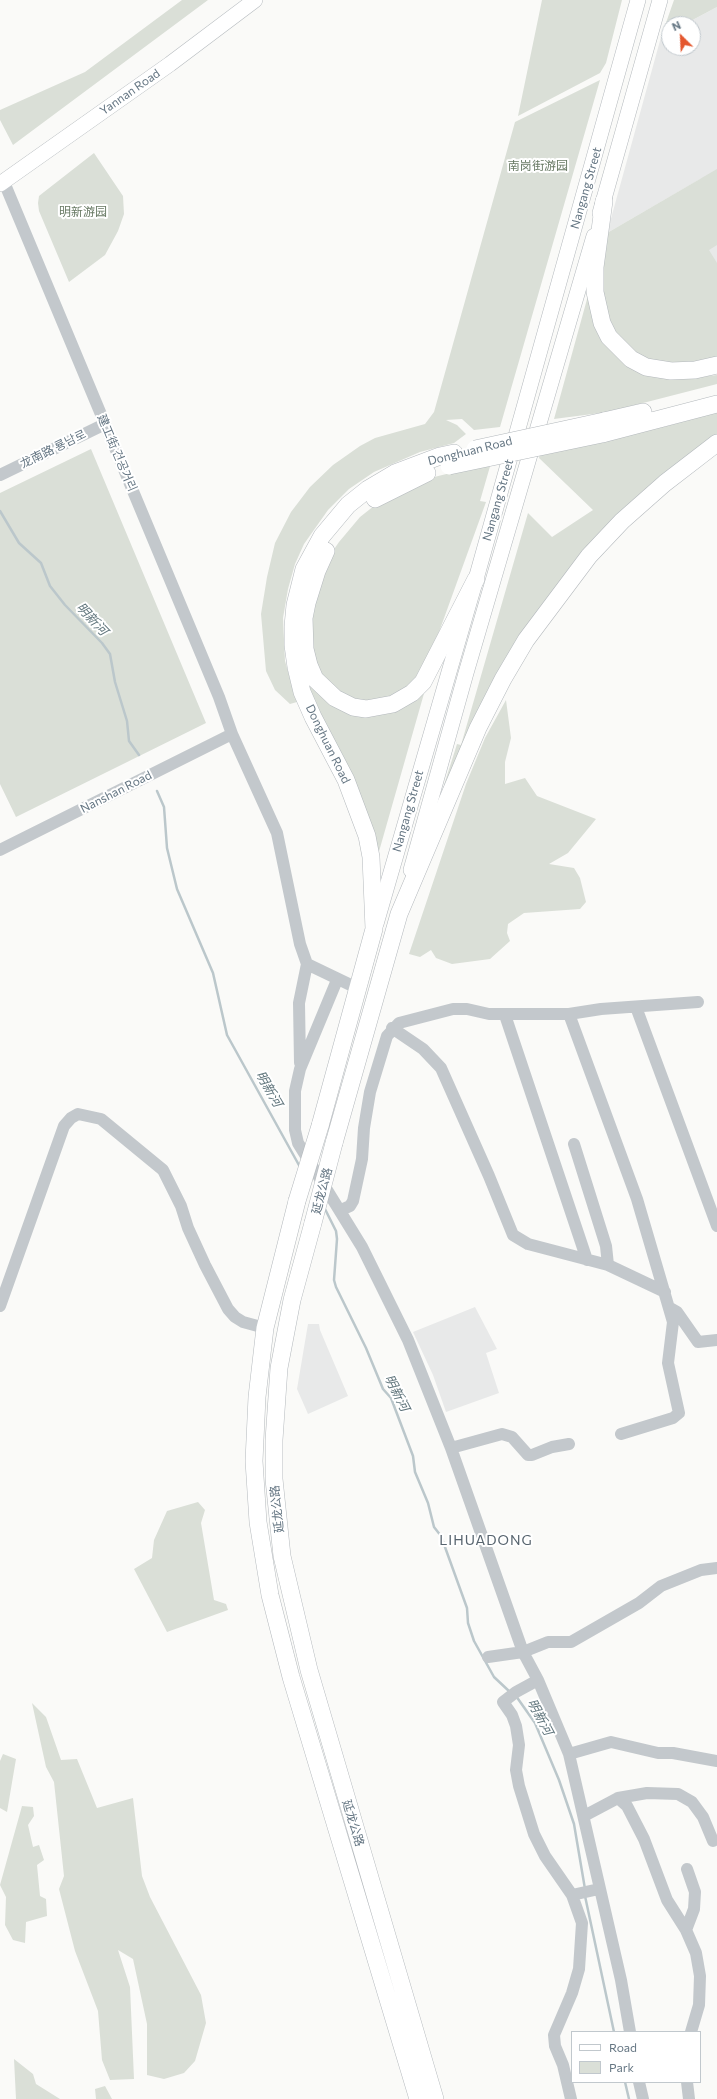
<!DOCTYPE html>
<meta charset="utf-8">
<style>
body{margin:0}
#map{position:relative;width:717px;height:2099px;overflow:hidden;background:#fafaf8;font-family:Commissioner,sans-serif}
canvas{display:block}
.legend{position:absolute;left:571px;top:2031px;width:130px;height:52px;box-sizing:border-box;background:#fff;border:1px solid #c1c8cd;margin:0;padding:5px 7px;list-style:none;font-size:12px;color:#657683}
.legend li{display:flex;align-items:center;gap:8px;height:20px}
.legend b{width:20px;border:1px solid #c1c8cd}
.north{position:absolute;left:661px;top:16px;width:40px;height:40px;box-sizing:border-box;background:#fff;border:1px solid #c1c8cd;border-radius:50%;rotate:336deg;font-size:11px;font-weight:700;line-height:16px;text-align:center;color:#657683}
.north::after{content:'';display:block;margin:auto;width:14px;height:18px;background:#e4572e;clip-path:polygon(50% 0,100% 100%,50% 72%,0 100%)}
</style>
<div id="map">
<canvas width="717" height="2099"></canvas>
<ul class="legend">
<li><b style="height:5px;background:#fff"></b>Road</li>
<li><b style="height:11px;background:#dadfd7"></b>Park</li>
</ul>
<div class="north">N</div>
</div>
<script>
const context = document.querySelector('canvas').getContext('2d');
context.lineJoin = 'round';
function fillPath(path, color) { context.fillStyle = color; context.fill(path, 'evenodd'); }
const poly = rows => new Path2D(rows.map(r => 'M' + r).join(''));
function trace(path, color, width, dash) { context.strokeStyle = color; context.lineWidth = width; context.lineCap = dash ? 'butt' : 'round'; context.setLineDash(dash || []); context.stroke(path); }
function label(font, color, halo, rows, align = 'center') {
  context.font = font + ' Commissioner,"Noto Sans SC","Noto Sans KR",sans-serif'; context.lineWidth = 4; context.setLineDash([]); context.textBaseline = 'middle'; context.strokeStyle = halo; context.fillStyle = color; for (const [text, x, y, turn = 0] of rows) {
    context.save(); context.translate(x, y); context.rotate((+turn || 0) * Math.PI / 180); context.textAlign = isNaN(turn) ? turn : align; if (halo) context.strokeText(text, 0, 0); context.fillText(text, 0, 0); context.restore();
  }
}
const built = poly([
 [717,7,717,330,674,342,702,178,607,233,661,37,669,33,669,48,693,48,693,24,685,24],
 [475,1307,497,1349,486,1353,499,1393,446,1412,433,1375,413,1332],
 [308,1324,319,1324,320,1330,348,1396,308,1414,297,1389]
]);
const green = poly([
 [182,0,208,0,13,145,0,120,0,110,85,72],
 [542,0,622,0,606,63,600,73,518,116],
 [674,0,717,0,717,7,685,24,669,24,669,33,661,37],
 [600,80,500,427,474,430,462,419,446,420,457,425,466,434,454,443,420,452,374,472,349,489,328,510,304,544,295,564,288,589,283,618,285,661,297,702,290,704,275,690,266,671,261,614,267,577,275,543,291,512,310,487,333,465,360,446,375,438,425,424,434,412,515,122],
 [94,153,123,196,124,214,118,231,105,255,69,282,39,211,38,203,39,196,44,192],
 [717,169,717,245,709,250,717,263,717,362,656,364,639,356,615,331,609,318,601,279,607,233],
 [589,292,597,330,665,377,681,379,717,375,717,384,608,412,554,419],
 [717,412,717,435,584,552,445,792,444,785,457,744,461,745,528,513,552,537,593,510,539,458,540,453,667,426],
 [91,449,206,723,16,817,0,784,0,493],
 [491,463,480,501,486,502,439,632,415,682,378,703,348,700,320,674,310,644,313,604,328,558,339,542,360,517,379,502,418,481],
 [311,684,347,710,425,690,378,855,306,688],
 [506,700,511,738,505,762,505,784,525,778,537,796,596,819,568,853,549,864,574,868,580,878,586,902,580,909,524,913,508,924,507,933,510,941,490,959,452,964,436,958,431,950,420,957,409,954,466,784,485,738],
 [198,1502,205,1510,201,1523,214,1600,226,1604,228,1610,167,1632,134,1569,152,1558,154,1540,167,1511],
 [32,1703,46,1717,61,1760,77,1759,97,1808,133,1798,142,1876,150,1897,201,1995,206,2023,195,2061,184,2073,164,2079,147,2075,147,2024,133,1959,118,1950,130,1987,134,2079,110,2080,102,2060,98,2011,75,1951,59,1889,64,1876,54,1782,46,1767],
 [3,1754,16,1759,7,1812,0,1808,0,1761],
 [22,1806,33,1807,34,1816,28,1825,33,1847,39,1845,44,1860,37,1865,40,1896,46,1899,47,1916,26,1922,25,1943,13,1940,5,1925,6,1897,0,1885],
 [14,2059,33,2074,36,2084,60,2099,16,2099],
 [105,2086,112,2099,96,2099,95,2089]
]);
const stream = poly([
 [0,511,19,543,41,563,50,586,65,605,102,643,110,654,115,682,127,721,129,741,139,755],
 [157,791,164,807,167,848,177,889,213,973,227,1035,300,1167],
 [324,1207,336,1231,337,1239,334,1280,336,1287,366,1348,383,1389,391,1398,413,1456,415,1472,428,1503,434,1527,441,1536,467,1608,468,1623,474,1641,494,1677,510,1692],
 [516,1696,535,1723,559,1780,574,1824,585,1889],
 [585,1896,614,2032],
 [625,2082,629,2099]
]);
const minor = poly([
 [4,182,219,697,232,734,277,833,300,944,307,964,299,1003,300,1063],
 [0,475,105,424],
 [0,850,232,734],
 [307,964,359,989],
 [337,980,300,1069,295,1091,295,1130,298,1143,362,1247,408,1340,451,1448,523,1652,538,1680,569,1754,621,1980,630,2032],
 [636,1007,717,1226],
 [569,1014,637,1199,673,1322,668,1363,679,1413,673,1418,621,1434],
 [505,1015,587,1260],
 [392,1028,423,1049,441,1068,489,1176,513,1235,528,1244,608,1265,665,1292],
 [574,1144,606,1246,608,1265],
 [341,1210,350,1206,353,1201,362,1159,364,1128,370,1092,387,1036,399,1023,453,1009,467,1009,489,1014,569,1014,601,1009,698,1002],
 [0,1306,64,1126,71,1118,78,1114,101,1119,163,1170,181,1206,188,1228,205,1265,228,1309,235,1317,243,1322,265,1328],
 [670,1308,677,1312,698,1342,717,1340],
 [451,1448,502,1434,512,1437,528,1455,532,1455,552,1447,569,1444],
 [488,1657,523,1652,548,1642,571,1642,639,1603,661,1586,701,1570,717,1568],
 [538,1680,516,1692,503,1702,512,1715,516,1726,519,1745,516,1770,519,1786,534,1834,545,1856,572,1895,582,1923,579,1969,572,1993,554,2035,555,2046,563,2065,571,2099],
 [569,1754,611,1742,658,1753,673,1753,717,1761],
 [618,1798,647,1793,678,1794,692,1802,703,1817,713,1841],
 [584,1816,618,1798,627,1806,644,1839,667,1900,686,1930,696,1953,700,1976,699,2005,691,2032],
 [572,1895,599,1889],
 [686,1930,694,1909,695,1892,687,1869],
 [639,2082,643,2099],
 [687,2082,689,2099]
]);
const major = poly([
 [0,184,170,64,255,0],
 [600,213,660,0],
 [411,870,466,673,594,236],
 [376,924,476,579,638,0]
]);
const highway = poly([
 [604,201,595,267,595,292,602,323,609,337,631,359,646,367,671,371,695,370,717,365],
 [604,421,643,412],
 [602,434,717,404],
 [375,499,427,473],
 [326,551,317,571,307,603,304,618,305,649,309,665,315,679,335,698,353,707,366,709,393,704,412,693,423,682,476,579],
 [320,1126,374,929,371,857,367,836,346,780,313,717,302,692,296,667,293,645,293,626,295,605,304,569,322,536,348,505,368,489,395,473,440,456,454,453],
 [334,1143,399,914,478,728,503,679,526,640,589,556,622,521,665,483,717,443],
 [297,1201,265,1328,257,1397,254,1461,258,1522,270,1595,291,1677,418,2099],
 [313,1223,292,1300,279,1368,274,1440,274,1479,282,1556,309,1670,435,2099]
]);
const highwayBridge = poly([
 [475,449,604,421],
 [449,466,602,434],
 [297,1201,320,1126],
 [313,1223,334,1143]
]);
const streetNames = [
 ["Yannan Road",130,92,-35],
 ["Nangang Street",586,188,-74],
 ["龙南路 룡남로",53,449,-26],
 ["Donghuan Road",470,451,-14],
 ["建工街 건공거리",117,453,67],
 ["Nangang Street",498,500,-74],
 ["Donghuan Road",328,744,64],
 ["Nanshan Road",116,792,-27],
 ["Nangang Street",408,811,-74],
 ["延龙公路",322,1191,-75],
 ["延龙公路",277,1509,-96],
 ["延龙公路",353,1823,73]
];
const parkNames = [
 ["南岗街游园",538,166],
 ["明新游园",83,212]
];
const waterNames = [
 ["明新河",92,619,47],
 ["明新河",269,1089,60],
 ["明新河",397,1393,63],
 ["明新河",540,1717,62]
];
const quarterNames = [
 ["LIHUADONG",486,1540]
];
fillPath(built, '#e8e9e9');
fillPath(green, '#dadfd7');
trace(stream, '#bbc7cb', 2.5);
trace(major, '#b5babe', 16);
trace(highway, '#b4b9bd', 18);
trace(minor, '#c3c8cc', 12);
trace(major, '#fff', 15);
trace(highway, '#fff', 17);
trace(highwayBridge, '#b4b9bd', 18, []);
trace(highwayBridge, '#fff', 17);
label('12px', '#657683', '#fff', streetNames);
label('12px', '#687a64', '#fff', parkNames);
label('italic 13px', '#60757c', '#fff', waterNames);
context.letterSpacing = '1px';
label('14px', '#57646e', '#fff', quarterNames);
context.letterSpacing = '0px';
</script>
